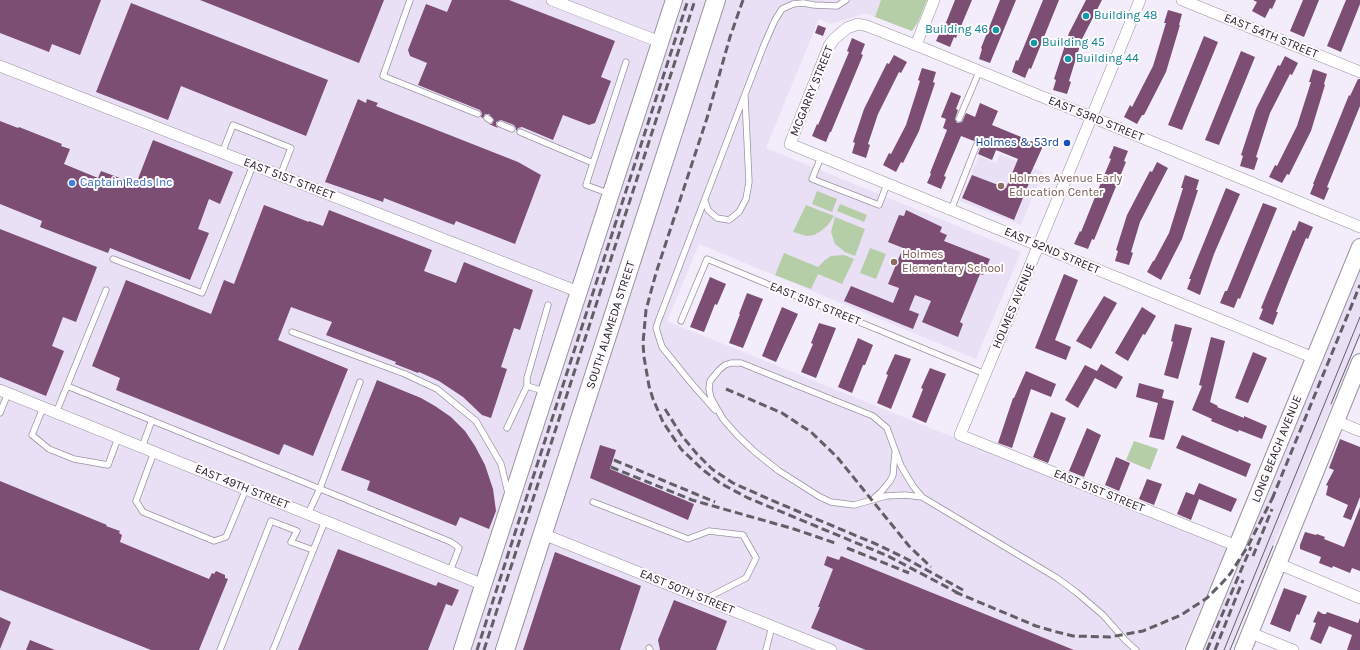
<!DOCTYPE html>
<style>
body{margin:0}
canvas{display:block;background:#f3ecfa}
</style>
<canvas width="1360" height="650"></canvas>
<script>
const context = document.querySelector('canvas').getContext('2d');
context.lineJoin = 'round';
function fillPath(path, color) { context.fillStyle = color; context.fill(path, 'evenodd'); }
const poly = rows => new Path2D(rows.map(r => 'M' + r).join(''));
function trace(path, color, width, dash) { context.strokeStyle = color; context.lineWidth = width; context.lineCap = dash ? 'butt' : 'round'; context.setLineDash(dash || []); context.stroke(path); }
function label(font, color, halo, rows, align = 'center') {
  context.font = font + ' Karla,sans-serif'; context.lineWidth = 4; context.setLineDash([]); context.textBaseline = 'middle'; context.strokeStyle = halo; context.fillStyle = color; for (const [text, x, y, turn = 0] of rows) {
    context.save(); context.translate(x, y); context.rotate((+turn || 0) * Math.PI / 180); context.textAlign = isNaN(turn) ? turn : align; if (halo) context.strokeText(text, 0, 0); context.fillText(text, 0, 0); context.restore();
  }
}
const built = poly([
 [0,0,881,0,875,17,866,13,831,24,819,19,766,148,1021,252,976,359,699,244,667,321,1226,548,1183,650,0,650],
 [1000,154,1043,172,1021,225,960,201,979,156,996,163],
 [1360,263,1360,337,1230,650,1201,650]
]);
const green = poly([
 [881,0,927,0,918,22,912,31,875,17],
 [817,191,837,199,832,212,812,204],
 [840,204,867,215,864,222,837,211],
 [806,205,834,216,828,225,821,231,814,235,807,236,793,232],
 [835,217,865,229,855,256,845,252,835,244,831,232],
 [870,248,886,254,876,279,860,273],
 [784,253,818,267,825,260,831,256,844,255,854,259,842,284,818,274,811,289,775,275],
 [1134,441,1158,449,1150,470,1126,460]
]);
const building = poly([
 [0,0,101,0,80,55,52,44,49,52,0,33],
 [200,0,384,0,359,63],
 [452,0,509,0,615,41,601,77,611,81,595,123,589,125,563,115,553,140,522,127,518,128,516,131,516,128,514,125,501,120,496,122,496,125,498,128,489,124,492,124,494,120,489,114,485,114,483,118,481,117,482,113,480,110,418,85,427,63,410,56,408,50,426,4,447,12],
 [955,0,972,0,956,38,954,37,950,47,936,41,941,30,943,30],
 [1000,0,1016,0,990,63,979,59,982,49,981,48],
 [1043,0,1059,0,1031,69,1029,68,1025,78,1012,72,1016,60,1018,61],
 [1086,0,1102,0,1082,39,1069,81,1071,82,1067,94,1053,90,1056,80,1054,79,1069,33],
 [1253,0,1276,0,1272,9,1270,8,1265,18,1252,11,1257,2],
 [1303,0,1319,0,1304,37,1290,31],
 [1346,0,1360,0,1360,4,1341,52,1327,46],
 [131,3,328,80,306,136,181,86,168,120,96,92],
 [1168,10,1182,14,1179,25,1180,25,1166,72,1144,115,1142,115,1137,124,1124,117,1130,105,1132,107,1153,66,1166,23,1164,23],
 [818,25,826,28,823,36,815,33],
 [1204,36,1218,42,1182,130,1168,125],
 [852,38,865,44,861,54,863,55,831,132,830,132,826,142,812,136,817,124,818,125,849,52,847,51],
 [1241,51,1255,57,1219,145,1205,140],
 [894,55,907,62,901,73,899,72,878,114,868,144,870,145,866,158,852,153,855,143,853,142,864,109,887,63,889,64],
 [1285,56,1298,63,1292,75,1290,74,1270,113,1256,157,1258,158,1254,170,1240,166,1243,156,1241,155,1256,109,1278,65,1280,66],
 [922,68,936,72,933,82,935,83,919,131,903,163,901,162,896,172,883,165,889,153,891,154,906,125,920,81,918,80],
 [1313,69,1327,74,1324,84,1325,85,1311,131,1289,175,1287,174,1282,183,1269,177,1275,165,1277,166,1297,126,1311,82,1309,82],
 [1358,79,1360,79,1360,106,1327,187,1329,188,1324,200,1310,194,1314,184,1313,184,1349,95,1350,96],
 [951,92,961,96,956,109,958,110,955,119,957,123,962,122,966,113,975,117,980,103,998,111,992,125,1043,146,1029,177,1031,178,1014,220,962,198,972,175,1006,188,1018,159,996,150,992,160,978,154,982,144,979,140,974,141,961,136,944,176,946,177,941,189,927,183,931,174,930,173,947,130,943,128,946,119,941,117],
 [358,99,366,103,367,99,378,103,376,106,518,162,541,175,515,244,456,221,454,225,384,198,383,202,325,182],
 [0,121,18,128,19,127,62,144,61,146,70,149,64,164,98,178,101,171,136,184,153,140,233,172,220,204,209,199,198,229,209,233,190,280,110,248,108,253,40,227,42,221,0,204],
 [1114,146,1128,151,1124,161,1126,162,1094,240,1092,239,1088,249,1074,244,1080,231,1081,232,1095,197,1111,159,1109,158],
 [1157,162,1168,168,1140,222,1131,252,1133,253,1129,265,1115,261,1118,251,1116,250,1127,215,1150,171,1152,172],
 [1185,175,1199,180,1196,190,1198,190,1182,239,1161,280,1147,272,1153,261,1154,261,1169,233,1183,188,1181,188],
 [1226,188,1240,194,1214,254,1200,295,1187,289,1191,279,1189,279],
 [1263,203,1277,208,1240,299,1238,298,1234,308,1220,303,1225,291,1227,291],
 [264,205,309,222,309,221,323,226,329,210,432,250,424,271,456,283,464,262,533,290,520,330,514,328,501,367,507,369,491,418,482,415,463,397,439,381,419,372,418,373,395,364,396,362,326,335,332,322,291,307,278,340,348,369,313,456,284,444,279,455,116,390,120,378,92,366,126,280,211,314,224,280,234,284],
 [906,210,942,227,940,232,947,235,944,241,990,259,983,275,980,274,960,322,963,324,958,337,922,322,931,301,915,295,909,310,919,314,913,329,844,301,851,286,893,303,899,288,888,284,903,248,888,242,899,215,904,216],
 [1299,221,1313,227,1308,239,1306,238,1289,279,1276,312,1278,312,1273,325,1259,319,1263,309,1261,308,1293,230,1295,231],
 [0,229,97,267,76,322,63,317,52,346,64,351,46,396,0,377],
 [1064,274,1078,280,1055,340,1071,347,1066,360,1035,348],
 [710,277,726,284,717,305,715,304,704,332,690,327],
 [747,293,763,299,743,348,729,343,740,314,739,314],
 [1104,296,1117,303,1091,349,1076,341],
 [782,307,798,314,776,362,762,356],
 [1142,307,1156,316,1145,335,1143,334,1128,361,1115,353],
 [819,323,836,328,816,378,801,372,813,344,811,343],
 [1175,324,1192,328,1178,379,1164,375,1173,342,1171,341],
 [1211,337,1225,341,1210,402,1218,406,1217,407,1244,418,1244,416,1267,426,1262,439,1239,430,1238,432,1211,421,1212,419,1192,410,1202,386,1199,385],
 [858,338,873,345,865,365,863,365,852,393,838,387],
 [1253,352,1267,358,1248,403,1235,398],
 [895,354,911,359,891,409,877,403,888,375,886,374],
 [1101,364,1123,377,1116,389,1095,378,1078,408,1065,400,1085,365,1097,371],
 [930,368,946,374,926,423,912,417,923,389,921,388],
 [1026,371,1056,384,1051,397,1031,389,1012,448,998,443,1013,398,1014,398],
 [377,380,421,398,435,406,451,417,465,431,475,446,485,465,493,489,496,511,489,529,460,517,456,526,367,490,370,481,341,470],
 [1139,383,1164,390,1162,398,1174,401,1164,440,1149,437,1158,403,1136,397],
 [1051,412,1066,418,1048,463,1033,457],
 [1087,428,1101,435,1084,477,1069,471],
 [1182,435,1251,464,1246,477,1176,448],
 [1340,439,1360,447,1360,497,1351,520,1343,517,1348,505,1326,495,1328,486,1326,485,1334,470,1329,468],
 [600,445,616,450,610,469,694,504,688,520,590,478],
 [1116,457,1130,463,1119,491,1105,485],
 [1147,479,1162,484,1154,505,1139,499],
 [0,481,107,525,106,526,120,531,119,533,122,535,120,542,209,579,212,573,214,574,216,571,225,575,225,578,228,579,199,650,151,650,0,590],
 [1199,483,1237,499,1231,512,1199,499,1191,520,1177,514,1186,492,1194,495],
 [1360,507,1360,571,1352,568,1350,573,1333,566,1332,568,1319,563,1321,557,1300,549,1300,545,1305,532,1316,535,1317,534,1325,537,1324,539,1344,547],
 [338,549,436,586,438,582,459,590,452,606,446,604,428,650,298,650],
 [555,552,641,586,620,650,523,650],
 [827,556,839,560,841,556,1074,650,866,650,811,628,820,607,818,607,833,569,824,565],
 [1284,588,1307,596,1299,615,1297,614,1290,632,1270,624],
 [674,600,727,621,716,650,660,650,658,640],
 [1318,611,1323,614,1326,614,1327,612,1358,623,1360,618,1360,650,1347,650,1352,635,1329,626,1321,644,1310,639,1316,623,1313,622],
 [0,617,11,622,0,649],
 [30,640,55,650,26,650]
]);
const lane = poly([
 [410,0,383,76,478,114],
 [487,118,490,120],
 [959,119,979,72],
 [500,124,512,129],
 [520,132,593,163,586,185,610,194],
 [222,153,233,125,291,148,280,176],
 [821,157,812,179,879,205,887,184],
 [593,163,626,62],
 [705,201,708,210,717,218,729,220,739,212,746,199,749,182,745,97],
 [951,210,977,144],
 [113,259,202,293,253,165],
 [106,290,67,386,451,542,459,548,450,571],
 [681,321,707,259,985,374],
 [292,332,405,374,437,389,476,421,501,464,508,493],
 [544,391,527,386,527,378,548,305],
 [43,408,32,435,49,449,74,459,108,465,118,438],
 [715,410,692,384,662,347,656,328,659,319,737,115,764,45,775,20,782,9,793,4,803,3,814,5,837,6,846,0],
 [0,413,8,393],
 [56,413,67,386],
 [507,428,527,386],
 [142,447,152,420],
 [154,452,136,501,143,512,214,541,226,537,246,489],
 [875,497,881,492,890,481,893,475,895,453],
 [922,497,905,495,886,496,854,505,831,502,820,497,779,471,755,452,738,436,723,419,711,398,709,389,710,381,719,370,725,365,731,363,741,363,873,416,887,428,901,466,913,486,922,497,1057,578,1076,592,1103,615,1125,640,1136,650],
 [593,502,688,539,709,531,743,535,756,558,746,578,705,599],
 [308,514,320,488,360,382],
 [649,648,650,650],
 [220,650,271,521,297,531,291,542,313,550],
 [273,650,325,521],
 [766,650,772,626]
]);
const street = poly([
 [552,0,660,42],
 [1140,0,960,435,1237,546],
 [1182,0,1360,72],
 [916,45,934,0],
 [0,66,579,292],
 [1314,358,790,144,829,46,834,39,847,28,858,24,867,26,923,48,1360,227],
 [0,390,484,585],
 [1336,421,1360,431],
 [543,534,831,650],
 [1279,564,1360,598],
 [1251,633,1293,650]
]);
const secondary = poly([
 [462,650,674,0],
 [1194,650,1360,247],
 [1243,650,1360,362]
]);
const primary = poly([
 [505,650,716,0]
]);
const tram = poly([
 [1331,404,1360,334],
 [1224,650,1360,317],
 [1230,650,1273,546]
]);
const rail = poly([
 [743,0,730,37,707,118,656,273,646,310,643,343,644,357,649,386,653,399,663,422,681,449,702,469,720,483,748,498,888,556,960,594],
 [726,389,782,413,811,432,837,457,909,546,931,567],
 [665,409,682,436,697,454,712,469,733,483,771,500,876,544,905,558,963,590],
 [614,460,715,502],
 [611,467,692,500,794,529,835,543],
 [1272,499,1360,285],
 [847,548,909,573],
 [1253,556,1272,509],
 [955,592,1036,626,1053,631,1073,636,1110,637,1143,631,1181,615,1207,598,1222,583,1230,574,1248,546,1274,495],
 [477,650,688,0],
 [484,650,695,0],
 [1207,650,1251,547],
 [1215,650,1243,580]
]);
const markers = [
 [1086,16,4,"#0f9aa8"],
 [996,30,4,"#0f9aa8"],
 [1034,43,4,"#0f9aa8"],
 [1068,59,4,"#0f9aa8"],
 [1067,143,4,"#1a4fb4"],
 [72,183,4,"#3f7fe0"],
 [1001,186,4,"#8d6e63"],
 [894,262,4,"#8d6e63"]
];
const cultureNames = [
 ["Building 48",1094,16],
 ["Building 46",988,30,"right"],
 ["Building 45",1042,43],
 ["Building 44",1076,59]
];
const streetNames = [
 ["EAST 54TH STREET",1271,36,22],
 ["MCGARRY STREET",812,91,-68],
 ["EAST 53RD STREET",1096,119,22],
 ["EAST 51ST STREET",289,179,21],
 ["EAST 52ND STREET",1052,251,23],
 ["EAST 51ST STREET",815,304,22],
 ["HOLMES AVENUE",1014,306,-67],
 ["SOUTH ALAMEDA STREET",611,325,-72],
 ["LONG BEACH AVENUE",1277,449,-68],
 ["EAST 49TH STREET",242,487,22],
 ["EAST 51ST STREET",1099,491,22],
 ["EAST 50TH STREET",687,592,22]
];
const transitNames = [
 ["Holmes & 53rd",1059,143]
];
const educationNames = [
 ["Holmes Avenue Early",1009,179],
 ["Education Center",1009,193],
 ["Holmes",902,255],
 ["Elementary School",902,269]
];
const shopNames = [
 ["Captain Reds Inc",80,183]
];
fillPath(built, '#eae0f5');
fillPath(green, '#b6cea7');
fillPath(building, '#7c4e73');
trace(lane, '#99939f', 7);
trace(street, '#99939f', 12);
trace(secondary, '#99939f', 18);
trace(primary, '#99939f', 20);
trace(lane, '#fff', 5.5);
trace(street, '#fff', 11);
trace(secondary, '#fff', 16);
trace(primary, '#fff', 18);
trace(tram, '#625f67', 1);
trace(rail, '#625f67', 3, [8, 4]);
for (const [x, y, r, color] of markers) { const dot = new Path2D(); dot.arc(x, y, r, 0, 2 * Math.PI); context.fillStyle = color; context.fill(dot); trace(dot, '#fefcff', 1.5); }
label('12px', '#0d838f', '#fefcff', cultureNames, 'left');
label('12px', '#27252a', '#fefcff', streetNames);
label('12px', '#164399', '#fefcff', transitNames, 'right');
label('12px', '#785e54', '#fefcff', educationNames, 'left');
label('12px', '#366cbe', '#fefcff', shopNames, 'left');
</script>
